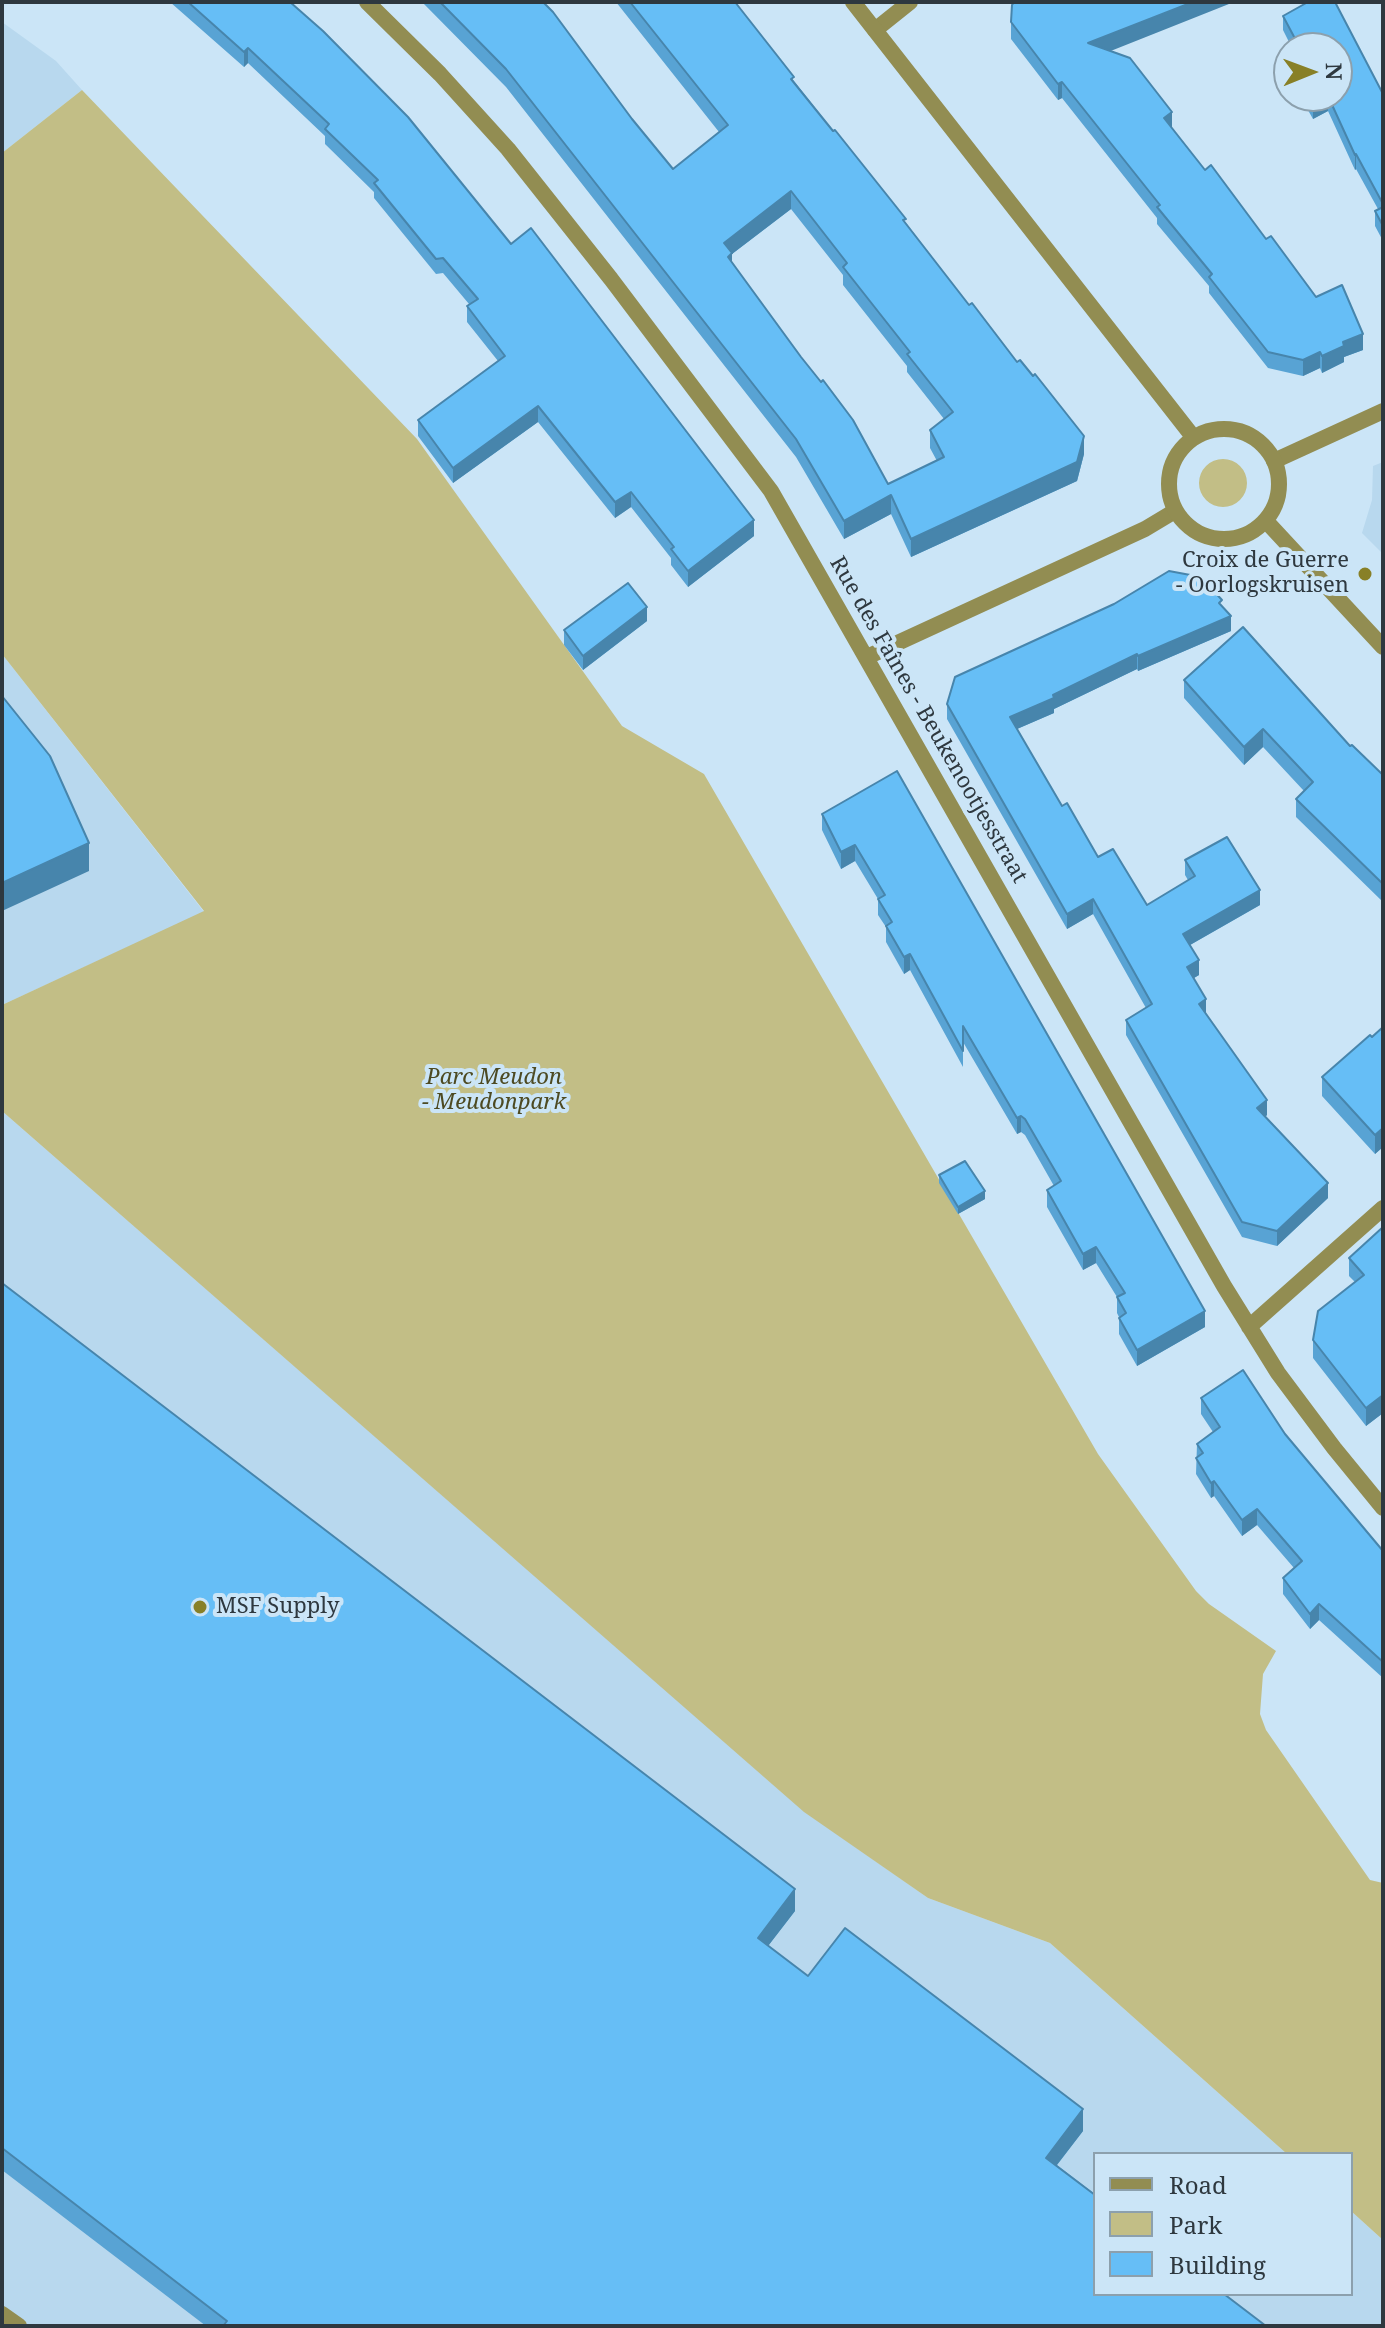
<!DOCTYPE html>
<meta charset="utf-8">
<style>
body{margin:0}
#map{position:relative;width:1385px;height:2328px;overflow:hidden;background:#cbe5f7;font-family:"Noto Serif",serif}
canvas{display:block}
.frame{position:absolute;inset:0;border:4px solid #2e383f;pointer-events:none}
.legend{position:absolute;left:1093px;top:2152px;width:260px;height:144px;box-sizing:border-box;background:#cbe5f7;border:2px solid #8ca0ad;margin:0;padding:10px 14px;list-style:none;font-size:24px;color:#2e383f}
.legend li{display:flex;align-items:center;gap:16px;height:40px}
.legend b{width:40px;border:2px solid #8ca0ad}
.north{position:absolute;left:1273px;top:32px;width:80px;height:80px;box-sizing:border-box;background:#cbe5f7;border:2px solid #8ca0ad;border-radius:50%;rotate:89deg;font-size:22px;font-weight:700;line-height:32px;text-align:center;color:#2e383f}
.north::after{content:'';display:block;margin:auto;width:28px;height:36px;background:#888027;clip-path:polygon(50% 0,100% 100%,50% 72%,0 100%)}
</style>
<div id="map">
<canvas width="1385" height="2328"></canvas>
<div class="frame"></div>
<ul class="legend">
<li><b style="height:10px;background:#928d52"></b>Road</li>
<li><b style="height:22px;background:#c2be86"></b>Park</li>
<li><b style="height:22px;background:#66bef6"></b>Building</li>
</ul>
<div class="north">N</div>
</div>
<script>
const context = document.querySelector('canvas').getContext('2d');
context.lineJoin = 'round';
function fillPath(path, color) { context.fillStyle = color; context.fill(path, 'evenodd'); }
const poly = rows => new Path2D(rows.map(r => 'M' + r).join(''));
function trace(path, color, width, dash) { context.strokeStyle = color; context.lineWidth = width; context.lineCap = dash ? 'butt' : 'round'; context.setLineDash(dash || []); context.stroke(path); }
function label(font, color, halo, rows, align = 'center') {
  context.font = font + ' "Noto Serif",serif'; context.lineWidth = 8; context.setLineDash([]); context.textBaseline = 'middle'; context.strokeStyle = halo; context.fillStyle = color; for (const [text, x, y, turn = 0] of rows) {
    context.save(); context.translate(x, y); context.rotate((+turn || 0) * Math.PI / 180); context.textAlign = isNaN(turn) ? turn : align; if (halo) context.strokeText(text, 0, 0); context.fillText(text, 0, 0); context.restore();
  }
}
const built = poly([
 [2,22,56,61,82,90,2,153],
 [1383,462,1383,554,1362,533,1372,500,1373,466],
 [2,654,204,912,2,1005],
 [2,1111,804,1811,928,1898,1050,1943,1287,2154,1095,2154,1095,2294,1351,2294,1351,2211,1383,2240,1383,2326,2,2326]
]);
const green = poly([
 [82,90,417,439,622,726,704,774,1098,1454,1196,1591,1209,1604,1276,1651,1263,1674,1260,1714,1266,1730,1370,1880,1383,1883,1383,2240,1351,2211,1351,2154,1287,2154,1050,1943,928,1898,804,1812,2,1111,2,1005,204,911,2,654,2,153],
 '1199 483a24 24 0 1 1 48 0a24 24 0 1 1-48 0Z'
]);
const service = poly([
 [2,2314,19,2326]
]);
const minor = poly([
 [367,2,440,74,508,149,611,279,771,491,1224,1286,1278,1373,1334,1448,1383,1508],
 [875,30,910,2],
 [1274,461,1383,411],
 [867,657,1145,529,1175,511],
 [1249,1327,1383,1208]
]);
const tertiary = poly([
 [853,2,1194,438],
 '1169 484a55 55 0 1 1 110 0a55 55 0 1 1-110 0Z',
 [1266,521,1383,647]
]);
const wall = poly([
 [170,2,290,2,511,244,754,536,688,587,671,565,671,558,631,507,615,518,538,422,453,483,418,436,418,420,498,361,467,322,467,306,469,304,443,273,436,274,374,198,374,192,325,144,325,136,248,63,244,67],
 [422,2,543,2,632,119,673,169,719,132,616,2,735,2,794,81,906,223,1084,454,1077,481,911,557,891,514,844,539,796,457,506,87],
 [791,209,843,275,843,285,907,366,907,372,944,419,930,430,930,448,937,461,888,484,821,382,801,357,732,262,732,254],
 [1308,2,1335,2,1383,94,1383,241,1375,226,1375,211,1378,209,1356,169,1355,170,1328,111,1313,119,1300,96,1337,96,1337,48,1292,48,1283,30,1283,16],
 [1011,22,1109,51,1205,170,1363,350,1344,357,1344,362,1322,373,1320,368,1303,376,1268,368,1209,293,1209,286,1157,224,1157,218,1062,98,1058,100,1011,39],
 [1222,607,1231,631,1138,671,1137,669,1054,709,1054,713,1017,729,1062,806,1098,857,1147,905,1188,880,1185,875,1185,860,1260,905,1190,945,1199,975,1194,978,1206,1014,1267,1115,1265,1117,1328,1198,1277,1246,1242,1237,1126,1035,1126,1020,1146,1008,1093,914,1067,929,947,719,947,704],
 [647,621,583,670,564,645,564,630],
 [1184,680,1350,746,1383,775,1383,902,1296,817,1296,799,1304,791,1263,747,1244,765,1184,698],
 [897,771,1205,1327,1137,1366,1119,1334,1119,1317,1117,1313,1117,1297,1096,1263,1083,1270,1047,1207,1047,1190,1054,1186,1025,1135,1021,1132,1017,1134,963,1042,963,1067,910,970,904,974,886,942,886,927,878,915,878,899,855,861,841,869,822,830,822,814],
 [1383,1027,1383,1147,1375,1154,1322,1096,1322,1077],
 [939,1175,985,1199,958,1214,939,1183],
 [1383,1227,1383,1413,1366,1426,1313,1358,1313,1340,1355,1282,1349,1276,1349,1258],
 [2,1283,795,1911,768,1946,808,1976,1083,2131,1057,2165,1266,2326,206,2326,2,2170],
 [1201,1398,1285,1434,1383,1551,1383,1678,1319,1620,1310,1629,1283,1594,1283,1578,1294,1568,1257,1525,1242,1536,1214,1496,1211,1498,1196,1474,1197,1444,1213,1432,1201,1414]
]);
const shadedWall = poly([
 [1193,2,1234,2,1088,60,1088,43],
 [248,48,248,63,244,67,244,52],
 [1062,82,1062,98,1058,100,1058,84],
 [1328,96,1328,111,1313,119,1313,105],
 [1172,112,1172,128,1164,118],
 [1356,154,1356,169,1355,170,1355,155],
 [791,191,791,209,732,254,732,271,724,243],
 [1363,334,1363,350,1344,357,1344,362,1322,373,1322,356,1343,342],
 [1320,352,1320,368,1303,376,1303,360],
 [538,406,538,422,453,483,453,468],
 [1084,436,1084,454,1077,481,911,557,911,539],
 [631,492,631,507,615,518,615,502],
 [891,495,891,514,844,539,844,521],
 [754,520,754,536,688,587,688,571],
 [647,607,647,621,583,670,583,656],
 [1231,616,1231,631,1138,671,1138,656],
 [1137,654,1137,669,1054,709,1054,713,1010,732,1010,717],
 [1263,729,1263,747,1244,765,1244,747],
 [89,843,89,871,2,911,2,883],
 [855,845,855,861,841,869,841,852],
 [1260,890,1260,905,1183,949,1183,934],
 [1093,899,1093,914,1067,929,1067,914],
 [910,954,910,970,904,974,904,957],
 [1199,960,1199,975,1187,982,1187,967],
 [1206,999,1206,1014,1199,1004],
 [1267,1100,1267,1115,1257,1123,1257,1108],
 [1021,1116,1021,1132,1017,1134,1017,1118],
 [1383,1128,1383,1147,1375,1154,1375,1135],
 [1328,1183,1328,1198,1277,1246,1277,1231],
 [985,1191,985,1199,958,1214,958,1207],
 [1096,1247,1096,1263,1083,1270,1083,1254],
 [1205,1311,1205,1327,1137,1366,1137,1350],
 [1383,1395,1383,1413,1366,1426,1366,1408],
 [1214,1481,1214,1496,1211,1498,1211,1483],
 [1257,1509,1257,1525,1242,1536,1242,1520],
 [1319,1604,1319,1620,1310,1629,1310,1614],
 [795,1889,795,1911,758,1959,758,1938],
 [1083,2109,1083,2131,1046,2179,1046,2158]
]);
const building = poly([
 [188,2,290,2,323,31,408,117,511,244,531,228,754,520,688,571,671,549,674,547,631,492,615,502,538,406,453,468,418,420,505,356,467,306,478,299,443,258,436,259,374,183,378,180,325,129,329,124,248,48,244,52,188,2],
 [440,2,543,2,553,12,632,119,673,169,728,125,630,2,735,2,794,77,791,79,833,131,835,130,906,219,903,220,969,305,972,303,1017,362,1020,360,1033,376,1035,374,1084,436,1077,462,911,539,891,495,844,521,796,439,506,69,440,2],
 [791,191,847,263,843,267,910,352,907,354,953,412,930,430,944,457,888,484,853,420,823,380,821,382,801,357,728,257,732,253,724,243,791,191],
 [1014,2,1193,2,1088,43,1130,58,1172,112,1164,118,1205,170,1211,165,1266,239,1271,236,1316,297,1342,285,1363,334,1343,342,1344,346,1322,356,1320,352,1303,360,1268,352,1209,277,1212,274,1157,207,1160,205,1062,82,1058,84,1011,22,1012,5,1014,2],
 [1308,2,1335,2,1383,94,1383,204,1356,154,1355,155,1328,96,1313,105,1308,96,1337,96,1337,48,1300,48,1283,16,1308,2],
 [1383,207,1383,226,1375,211,1383,207],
 [1169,571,1201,577,1222,600,1219,603,1231,616,1138,656,1137,654,1053,695,1054,698,1010,717,1062,806,1067,803,1098,857,1113,849,1147,905,1195,876,1185,860,1227,837,1260,890,1183,934,1199,960,1187,967,1206,999,1199,1004,1267,1100,1257,1108,1328,1183,1277,1231,1242,1222,1126,1020,1152,1004,1093,899,1067,914,947,704,955,677,1114,604,1169,571],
 [628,583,647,607,583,656,564,630,628,583],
 [1243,627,1350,746,1352,745,1383,775,1383,884,1296,799,1313,782,1263,729,1244,747,1184,680,1243,627],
 [2,696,50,756,89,843,2,883,2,696],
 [897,771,1205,1311,1137,1350,1119,1318,1126,1313,1117,1297,1125,1293,1096,1247,1083,1254,1047,1190,1061,1181,1025,1119,1021,1116,1017,1118,963,1026,963,1051,910,954,904,957,886,926,892,922,878,899,885,895,855,845,841,852,822,814,897,771],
 [1383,1027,1383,1128,1375,1135,1322,1077,1370,1035,1372,1037,1383,1027],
 [965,1161,985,1191,958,1207,939,1175,965,1161],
 [1383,1227,1383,1395,1366,1408,1313,1340,1318,1311,1364,1275,1349,1258,1383,1227],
 [2,1283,795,1889,758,1938,808,1976,845,1928,1083,2109,1046,2158,1095,2195,1095,2294,1224,2294,1266,2326,223,2326,227,2321,2,2148,2,1283],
 [1243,1370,1285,1434,1383,1551,1383,1662,1319,1604,1310,1614,1283,1578,1302,1561,1257,1509,1242,1520,1214,1481,1211,1483,1196,1458,1203,1453,1197,1444,1220,1427,1201,1398,1243,1370]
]);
const markers = [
 [1365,574,8,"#888027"],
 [200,1607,8,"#888027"]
];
const poiNames = [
 ["Croix de Guerre",1349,561],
 ["- Oorlogskruisen",1349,586],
 ["MSF Supply",216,1607,"left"]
];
const streetNames = [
 ["Rue des Faînes - Beukenootjesstraat",928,720,60]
];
const parkNames = [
 ["Parc Meudon",494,1078],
 ["- Meudonpark",494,1103]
];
fillPath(built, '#b8d8ee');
fillPath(green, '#c2be86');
trace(service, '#928d52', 16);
trace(minor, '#928d52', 16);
trace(tertiary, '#928d52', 16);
fillPath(wall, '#58a3d4');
fillPath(shadedWall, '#4785ac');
fillPath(building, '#66bef6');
trace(building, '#4785ac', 2);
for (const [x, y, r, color] of markers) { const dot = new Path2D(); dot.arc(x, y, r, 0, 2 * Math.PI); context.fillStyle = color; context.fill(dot); trace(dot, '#cbe5f7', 3); }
label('22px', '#2e383f', '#cbe5f7', poiNames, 'right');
label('22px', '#2e383f', '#cbe5f7', streetNames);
label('italic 22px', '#4d4a22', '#cbe5f7', parkNames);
</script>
